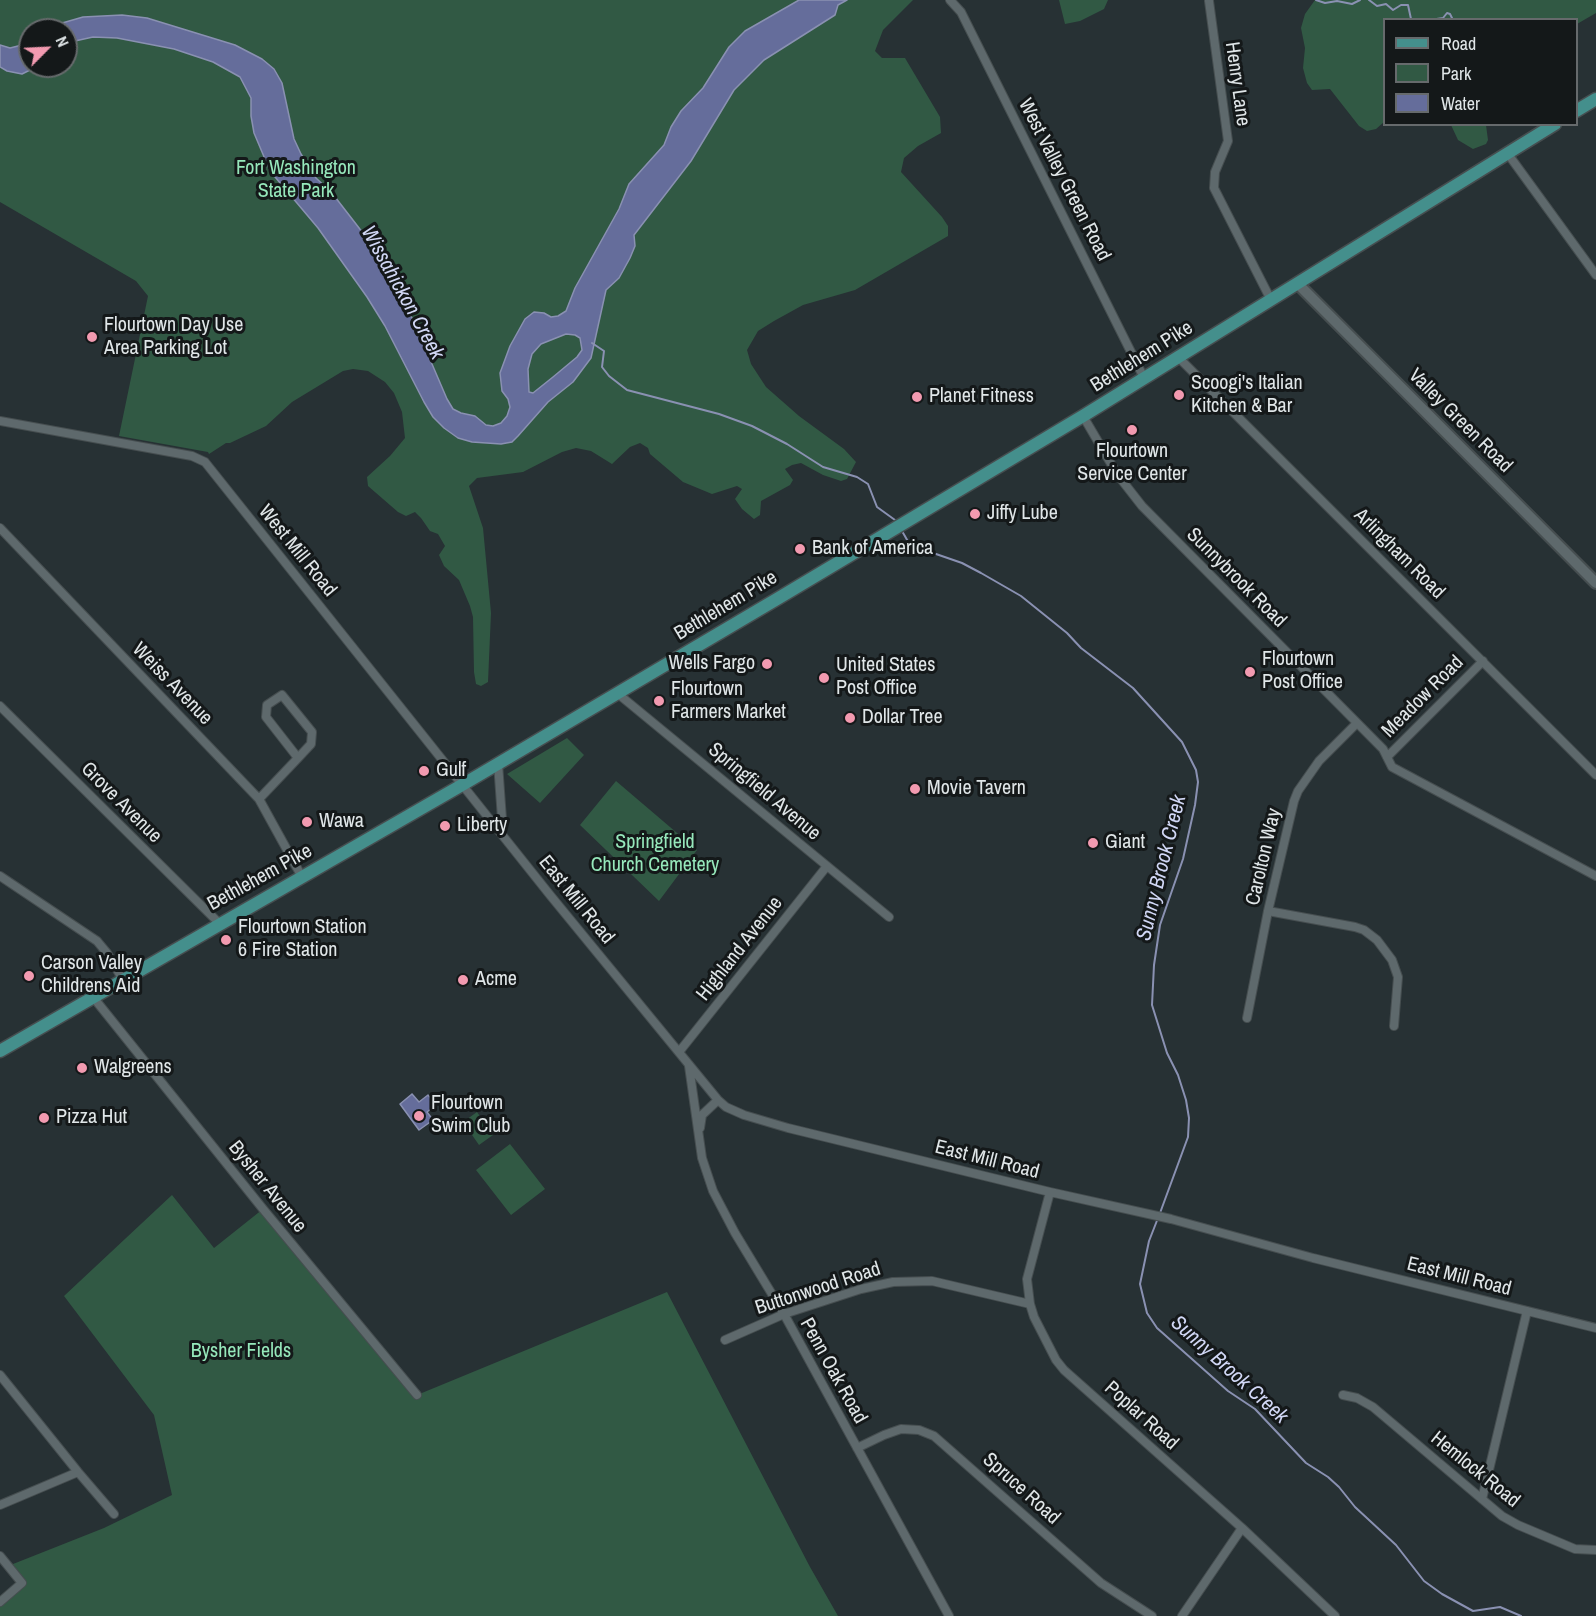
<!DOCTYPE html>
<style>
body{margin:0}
#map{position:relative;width:1596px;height:1616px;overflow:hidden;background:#273134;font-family:"Archivo Narrow",sans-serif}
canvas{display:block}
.legend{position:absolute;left:1383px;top:18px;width:195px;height:108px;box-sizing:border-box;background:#141819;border:2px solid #666a6c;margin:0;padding:8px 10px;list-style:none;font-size:18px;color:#e0e6e8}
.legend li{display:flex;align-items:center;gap:12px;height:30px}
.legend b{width:30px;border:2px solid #666a6c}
.north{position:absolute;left:18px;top:18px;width:60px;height:60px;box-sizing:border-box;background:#141819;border:2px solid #666a6c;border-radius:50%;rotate:66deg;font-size:16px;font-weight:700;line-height:24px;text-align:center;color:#e0e6e8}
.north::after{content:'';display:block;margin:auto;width:21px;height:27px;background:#f29ab0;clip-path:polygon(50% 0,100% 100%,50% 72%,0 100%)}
</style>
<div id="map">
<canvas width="1596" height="1616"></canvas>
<ul class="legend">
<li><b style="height:8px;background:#448f8c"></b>Road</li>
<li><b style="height:16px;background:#315944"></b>Park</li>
<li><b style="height:16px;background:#656d9b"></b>Water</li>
</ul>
<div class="north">N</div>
</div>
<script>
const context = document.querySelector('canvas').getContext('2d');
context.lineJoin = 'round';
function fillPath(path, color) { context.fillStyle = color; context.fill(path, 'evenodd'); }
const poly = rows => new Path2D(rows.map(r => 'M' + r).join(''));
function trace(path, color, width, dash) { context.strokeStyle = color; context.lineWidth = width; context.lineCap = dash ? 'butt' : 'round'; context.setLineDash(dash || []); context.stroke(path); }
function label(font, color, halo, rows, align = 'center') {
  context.font = font + ' "Archivo Narrow",sans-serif'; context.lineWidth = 6; context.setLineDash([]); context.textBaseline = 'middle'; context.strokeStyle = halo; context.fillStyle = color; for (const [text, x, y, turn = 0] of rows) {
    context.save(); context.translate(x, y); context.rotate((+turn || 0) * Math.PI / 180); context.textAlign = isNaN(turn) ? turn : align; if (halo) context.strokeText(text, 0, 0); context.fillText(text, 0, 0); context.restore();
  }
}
const green = poly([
 [0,0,831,0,838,5,847,0,913,0,883,30,875,51,882,58,905,58,940,117,941,133,918,146,904,158,901,172,942,217,948,226,948,236,855,290,803,305,774,321,758,331,747,350,751,364,766,387,799,416,844,449,856,462,847,479,841,481,823,475,801,463,792,465,785,469,793,480,790,485,761,501,760,515,754,519,742,509,735,499,742,489,737,486,712,494,683,482,650,454,648,448,640,443,630,447,612,464,591,451,576,448,562,452,523,472,477,478,469,486,483,528,491,613,488,682,481,686,476,684,474,672,473,617,470,606,459,580,444,566,439,555,445,546,438,534,430,531,421,518,415,512,406,516,398,512,368,486,367,477,390,456,405,438,402,412,394,393,385,382,368,371,353,369,343,371,292,402,266,426,230,443,226,443,209,454,208,452,119,436,148,296,136,281,0,202],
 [30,30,66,30,66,66,30,66],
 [390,336,456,428,502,432,542,409,518,436,501,444,472,442,458,438,444,428,433,417,424,402],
 [1059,0,1108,0,1104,9,1080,21,1065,24],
 [1315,0,1596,0,1596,13,1577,24,1576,20,1384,20,1384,122,1376,129,1367,131,1359,126,1330,89,1312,90,1307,83,1303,68,1305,48,1301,28,1305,14],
 [1451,125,1486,125,1488,140,1486,144,1473,149,1458,140],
 [567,738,584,755,540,803,507,774],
 [616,781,697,850,659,901,580,825],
 [477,1112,493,1135,479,1145,463,1122],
 [510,1144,545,1189,511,1215,476,1170],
 [172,1195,214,1248,263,1209,417,1395,667,1292,810,1567,838,1616,0,1616,0,1602,22,1583,8,1566,104,1528,172,1495,154,1415,64,1296]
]);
const water = poly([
 [799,0,847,0,838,5,835,15,764,60,734,90,691,161,634,235,635,246,630,258,619,278,606,290,591,358,573,382,548,402,518,436,512,442,501,444,472,442,458,438,444,428,433,417,424,402,385,326,367,297,318,228,270,171,254,133,251,116,251,98,240,77,213,62,174,49,117,38,93,37,66,43,66,30,38,30,83,17,122,15,147,18,235,45,262,59,274,69,282,83,294,139,301,154,316,178,332,193,373,246,391,276,414,322,447,399,453,409,461,413,475,416,486,425,493,426,501,423,507,416,510,407,508,399,502,391,500,373,510,346,525,319,534,312,544,313,551,317,558,316,566,311,575,288,619,209,629,184,664,145,671,127,681,111,703,88,729,47,745,31,799,0],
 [566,334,575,335,580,338,582,350,577,357,553,377,533,393,529,392,528,369,532,354,541,344,566,334],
 [30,43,30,66,38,66,22,74,7,71,0,67,0,45,10,48,30,43],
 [412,1094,419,1102,428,1095,436,1105,427,1112,433,1120,419,1130,400,1104,412,1094]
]);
const stream = poly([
 [1316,0,1325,3,1337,1,1352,4,1360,0],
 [1369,0,1377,6,1386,4,1393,10,1401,5,1408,5,1411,19,1414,20],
 [1415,20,1430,20],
 [1430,20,1443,18,1447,13,1450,14,1453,20],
 [592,343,604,351,602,367,609,376,627,390,719,414,752,426,787,444,823,467,857,477,868,484,877,507,895,520,897,524],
 [902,531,910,545,962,563,981,573,1021,596,1067,633,1081,648,1133,688,1182,742,1196,770,1198,782,1195,805,1183,859,1160,925,1154,965,1152,1005,1167,1053,1178,1075,1186,1100,1189,1118,1188,1137,1160,1213],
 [1158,1218,1149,1241,1140,1284,1147,1313,1157,1328,1228,1391,1255,1409,1306,1463,1328,1477,1339,1487,1355,1507,1396,1545,1424,1581,1442,1594,1473,1611,1500,1607,1521,1616]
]);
const street = poly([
 [950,0,961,12,1144,378],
 [1209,1,1228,141,1215,172,1214,188,1271,300],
 [1508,154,1596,275],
 [1179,358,1596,775],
 [1083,416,1117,474,1142,506,1383,749,1392,767,1596,876],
 [0,421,192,456,205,462,550,895,718,1100,726,1107,744,1115,788,1128,1050,1192,1171,1219,1313,1258,1596,1328],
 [0,528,259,799,302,877],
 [617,693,889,917],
 [0,706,219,923],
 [1387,757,1483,661],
 [259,799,298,758,311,744,312,732,282,695,267,705,266,717,298,758],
 [494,825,502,819,498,763],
 [0,876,97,941,107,953,123,980],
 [1268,911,1355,927,1364,930,1377,940,1392,960,1398,977,1394,1026],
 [93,997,263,1209,417,1395],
 [1247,1018,1268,911,1294,801,1298,791,1319,761,1356,724],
 [679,1052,827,866],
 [689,1066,702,1158,713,1191,735,1233,784,1314,949,1616],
 [700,1128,702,1115,718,1100],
 [1050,1192,1027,1279,1030,1304,1034,1317,1056,1360,1064,1370,1242,1528,1335,1616],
 [725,1340,784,1314,861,1289,893,1282,932,1281,1030,1304],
 [0,1375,78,1472,114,1514],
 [1343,1395,1357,1398,1373,1407,1502,1516,1518,1525,1575,1549,1596,1550],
 [857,1448,884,1435,901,1429,919,1430,934,1436,1101,1583,1152,1616],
 [1482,1499,1527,1311],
 [0,1505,78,1472],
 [0,1556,22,1583,0,1602],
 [1182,1616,1242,1528]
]);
const secondary = poly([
 [1299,285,1596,583]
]);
const primary = poly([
 [1576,111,1596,99],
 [0,1051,462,785,777,599,1083,416,1555,124]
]);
const markers = [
 [92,337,6,"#f29ab0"],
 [1179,395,6,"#f29ab0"],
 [917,397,6,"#f29ab0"],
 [1132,430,6,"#f29ab0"],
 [975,514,6,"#f29ab0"],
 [800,549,6,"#f29ab0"],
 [767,664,6,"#f29ab0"],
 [1250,672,6,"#f29ab0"],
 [824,678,6,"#f29ab0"],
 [659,701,6,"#f29ab0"],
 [850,718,6,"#f29ab0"],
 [424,771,6,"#f29ab0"],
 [915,789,6,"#f29ab0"],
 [307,822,6,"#f29ab0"],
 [445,826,6,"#f29ab0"],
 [1093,843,6,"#f29ab0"],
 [226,940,6,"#f29ab0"],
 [29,976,6,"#f29ab0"],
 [463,980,6,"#f29ab0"],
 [82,1068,6,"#f29ab0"],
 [419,1116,6,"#f29ab0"],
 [44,1118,6,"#f29ab0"]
];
const streetNames = [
 ["Henry Lane",1237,84,82],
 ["West Valley Green Road",1064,180,63],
 ["Bethlehem Pike",1142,357,-32],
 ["Valley Green Road",1460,421,45],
 ["West Mill Road",297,551,51],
 ["Arlingham Road",1399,554,45],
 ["Sunnybrook Road",1236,578,45],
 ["Bethlehem Pike",726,606,-31],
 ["Weiss Avenue",172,684,46],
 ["Meadow Road",1423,697,-45],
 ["Springfield Avenue",764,792,40],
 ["Grove Avenue",121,803,45],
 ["Carolton Way",1264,857,-77],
 ["Bethlehem Pike",260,878,-29],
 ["East Mill Road",576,900,51],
 ["Highland Avenue",740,949,-52],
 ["East Mill Road",987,1160,14],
 ["Bysher Avenue",267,1187,51],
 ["East Mill Road",1459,1277,14],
 ["Buttonwood Road",818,1289,-18],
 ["Penn Oak Road",833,1371,61],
 ["Poplar Road",1141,1416,42],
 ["Hemlock Road",1475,1470,39],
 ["Spruce Road",1021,1489,42]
];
const parkNames = [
 ["Fort Washington",296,169],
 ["State Park",296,192],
 ["Springfield",655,843],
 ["Church Cemetery",655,866],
 ["Bysher Fields",241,1352]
];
const poiNames = [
 ["Flourtown Day Use",104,326],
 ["Area Parking Lot",104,349],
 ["Scoogi's Italian",1191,384],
 ["Kitchen & Bar",1191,407],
 ["Planet Fitness",929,397],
 ["Flourtown",1132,452,"center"],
 ["Service Center",1132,475,"center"],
 ["Jiffy Lube",987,514],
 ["Bank of America",812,549],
 ["Flourtown",1262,660],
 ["Post Office",1262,683],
 ["Wells Fargo",755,664,"right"],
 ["United States",836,666],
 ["Post Office",836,689],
 ["Flourtown",671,690],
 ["Farmers Market",671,713],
 ["Dollar Tree",862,718],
 ["Gulf",436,771],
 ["Movie Tavern",927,789],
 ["Wawa",319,822],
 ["Liberty",457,826],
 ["Giant",1105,843],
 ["Flourtown Station",238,928],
 ["6 Fire Station",238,951],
 ["Carson Valley",41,964],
 ["Childrens Aid",41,987],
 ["Acme",475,980],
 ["Walgreens",94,1068],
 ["Flourtown",431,1104],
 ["Swim Club",431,1127],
 ["Pizza Hut",56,1118]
];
const waterNames = [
 ["Wissahickon Creek",402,293,61],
 ["Sunny Brook Creek",1162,868,-76],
 ["Sunny Brook Creek",1229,1370,42]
];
fillPath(green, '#315944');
fillPath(water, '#656d9b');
trace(water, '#8a91b2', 1.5);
trace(stream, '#8a91b2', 2);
trace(street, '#464e50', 10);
trace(secondary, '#464e50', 14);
trace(primary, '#464e50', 15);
trace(street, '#5e696c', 8);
trace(secondary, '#5e696c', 10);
trace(primary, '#448f8c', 12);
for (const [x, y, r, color] of markers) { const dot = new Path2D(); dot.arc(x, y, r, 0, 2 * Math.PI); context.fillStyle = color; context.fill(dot); trace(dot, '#141819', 2); }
label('20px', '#e0e6e8', '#141819', streetNames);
label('20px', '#96e8bb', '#141819', parkNames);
label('20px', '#e0e6e8', '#141819', poiNames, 'left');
label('italic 21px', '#d1d7f5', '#141819', waterNames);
</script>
